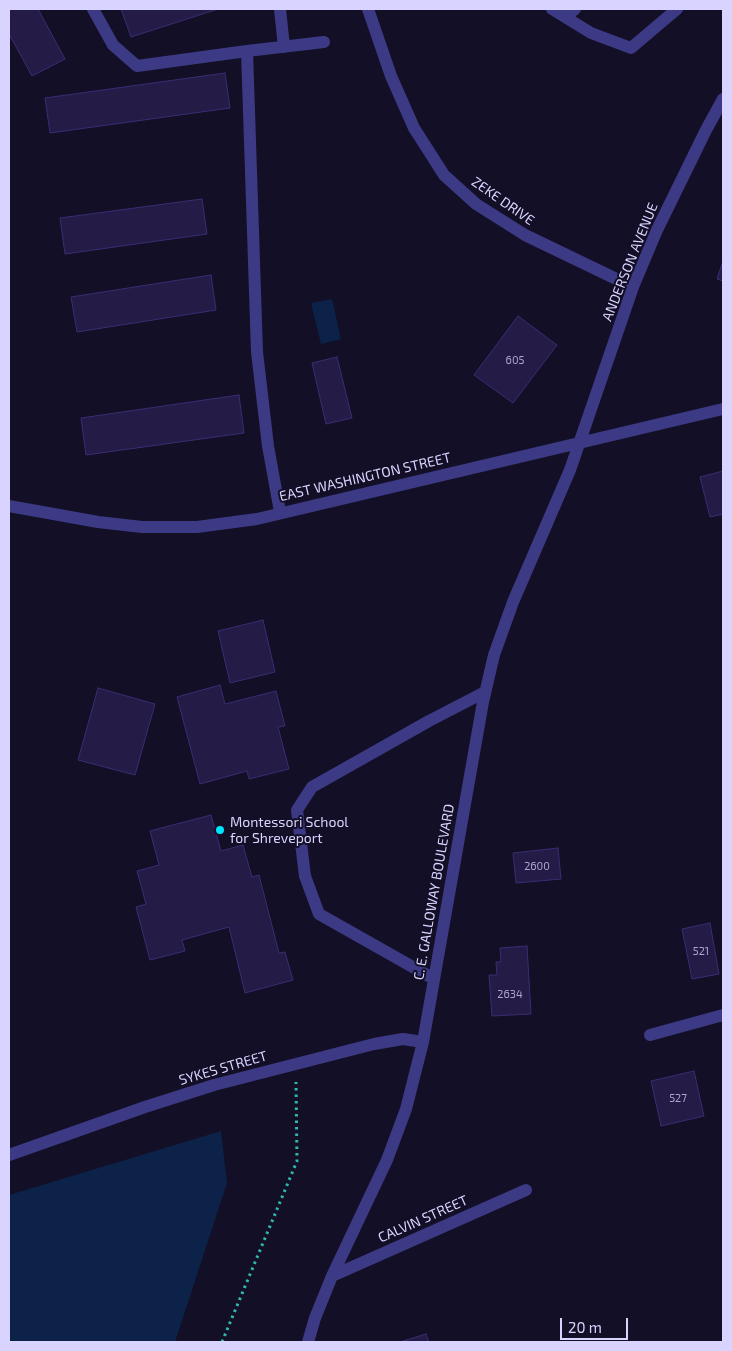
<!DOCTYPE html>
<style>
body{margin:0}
#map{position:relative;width:732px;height:1351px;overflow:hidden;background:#130f26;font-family:"Exo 2",sans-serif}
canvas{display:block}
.frame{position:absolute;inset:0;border:10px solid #d9d4ff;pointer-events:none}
.scale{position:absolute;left:560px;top:1318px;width:68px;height:22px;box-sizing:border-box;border:2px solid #d9d4ff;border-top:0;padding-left:6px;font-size:15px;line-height:18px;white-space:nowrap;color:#d9d4ff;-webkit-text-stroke:4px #130f26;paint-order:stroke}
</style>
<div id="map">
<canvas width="732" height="1351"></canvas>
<div class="frame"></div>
<div class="scale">20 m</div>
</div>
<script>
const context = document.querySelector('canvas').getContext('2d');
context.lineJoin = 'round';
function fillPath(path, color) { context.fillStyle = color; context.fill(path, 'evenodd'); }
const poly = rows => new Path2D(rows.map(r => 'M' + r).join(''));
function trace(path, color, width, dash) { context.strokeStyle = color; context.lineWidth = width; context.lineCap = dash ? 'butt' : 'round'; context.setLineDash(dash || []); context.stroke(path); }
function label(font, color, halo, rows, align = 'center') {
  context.font = font + ' "Exo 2",sans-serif'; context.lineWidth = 4; context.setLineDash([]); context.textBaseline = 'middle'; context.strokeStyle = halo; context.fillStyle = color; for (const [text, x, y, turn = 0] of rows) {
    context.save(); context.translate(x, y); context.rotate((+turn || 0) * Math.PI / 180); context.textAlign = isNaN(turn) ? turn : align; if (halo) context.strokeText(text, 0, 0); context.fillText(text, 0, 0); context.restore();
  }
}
const water = poly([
 [332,299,341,339,321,344,311,303],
 [221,1131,227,1183,175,1342,9,1342,9,1195]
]);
const building = poly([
 [9,9,38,9,65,59,32,76,9,34,9,9],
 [121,9,218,9,131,37,121,9],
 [225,73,230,108,50,133,45,98,225,73],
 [202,199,207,234,65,254,60,218,202,199],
 [723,261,723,281,717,279,723,261],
 [211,275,216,310,77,332,71,297,211,275],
 [518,316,557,345,513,403,474,375,518,316],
 [337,357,352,418,326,424,312,363,337,357],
 [239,395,244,433,86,455,81,418,239,395],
 [723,471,723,514,710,517,700,477,723,471],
 [263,620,275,672,230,683,218,631,263,620],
 [220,685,225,704,276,691,285,726,278,727,289,769,249,779,247,771,200,784,177,697,220,685],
 [98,688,155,704,135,775,78,760,98,688],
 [211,815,221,851,243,845,252,877,259,875,279,953,285,952,293,980,245,993,229,927,182,940,185,951,150,960,136,907,146,904,137,871,159,865,150,831,211,815],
 [558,848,561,879,516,883,513,853,558,848],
 [710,923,719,974,692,979,682,929,710,923],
 [527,946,531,1014,492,1016,489,975,497,975,496,962,501,962,500,948,527,946],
 [694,1071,704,1116,661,1126,651,1081,694,1071],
 [426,1334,429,1342,400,1342,426,1334]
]);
const path = poly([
 [222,1342,297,1161,296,1082]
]);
const minor = poly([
 [93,9,113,45,137,66,247,51,257,352,268,446,280,512],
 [280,9,284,47],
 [368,9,391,76,414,128,444,175,476,204,525,235,633,287],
 [552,9,591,33,631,48,677,9],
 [565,17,575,9],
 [247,51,324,42],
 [9,506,98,522,142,527,197,527,257,519,723,409],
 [434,979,319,914,305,876,297,810,312,787,429,721,485,692],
 [650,1035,723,1015],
 [9,1155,145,1107,214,1085,374,1044,403,1039,423,1042],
 [332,1276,526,1190],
 [308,1342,315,1318,332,1276,387,1160,406,1109,423,1042,483,702,494,655,513,602,570,470,633,287,657,230,706,130,723,99]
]);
const markers = [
 [220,830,5,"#00e5ff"]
];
const numberNames = [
 ["605",515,360],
 ["2600",537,866],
 ["521",701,951],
 ["2634",510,994],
 ["527",678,1098]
];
const streetNames = [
 ["ZEKE DRIVE",503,201,35],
 ["ANDERSON AVENUE",630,262,-68],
 ["EAST WASHINGTON STREET",365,477,-13],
 ["C. E. GALLOWAY BOULEVARD",434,892,-80],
 ["SYKES STREET",223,1068,-16],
 ["CALVIN STREET",423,1219,-24]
];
const poiNames = [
 ["Montessori School",230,822],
 ["for Shreveport",230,838]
];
fillPath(water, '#0c2248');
fillPath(building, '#241b47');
trace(building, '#3b2d73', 1);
trace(path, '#2fb8b0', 3, [2.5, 4]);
trace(minor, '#3d3a85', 12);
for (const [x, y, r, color] of markers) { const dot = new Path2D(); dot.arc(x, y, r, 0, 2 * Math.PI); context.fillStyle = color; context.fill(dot); trace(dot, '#130f26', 2); }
label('11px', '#aca6d1', null, numberNames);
label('14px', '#d9d4ff', '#130f26', streetNames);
label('14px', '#d9d4ff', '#130f26', poiNames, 'left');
</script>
